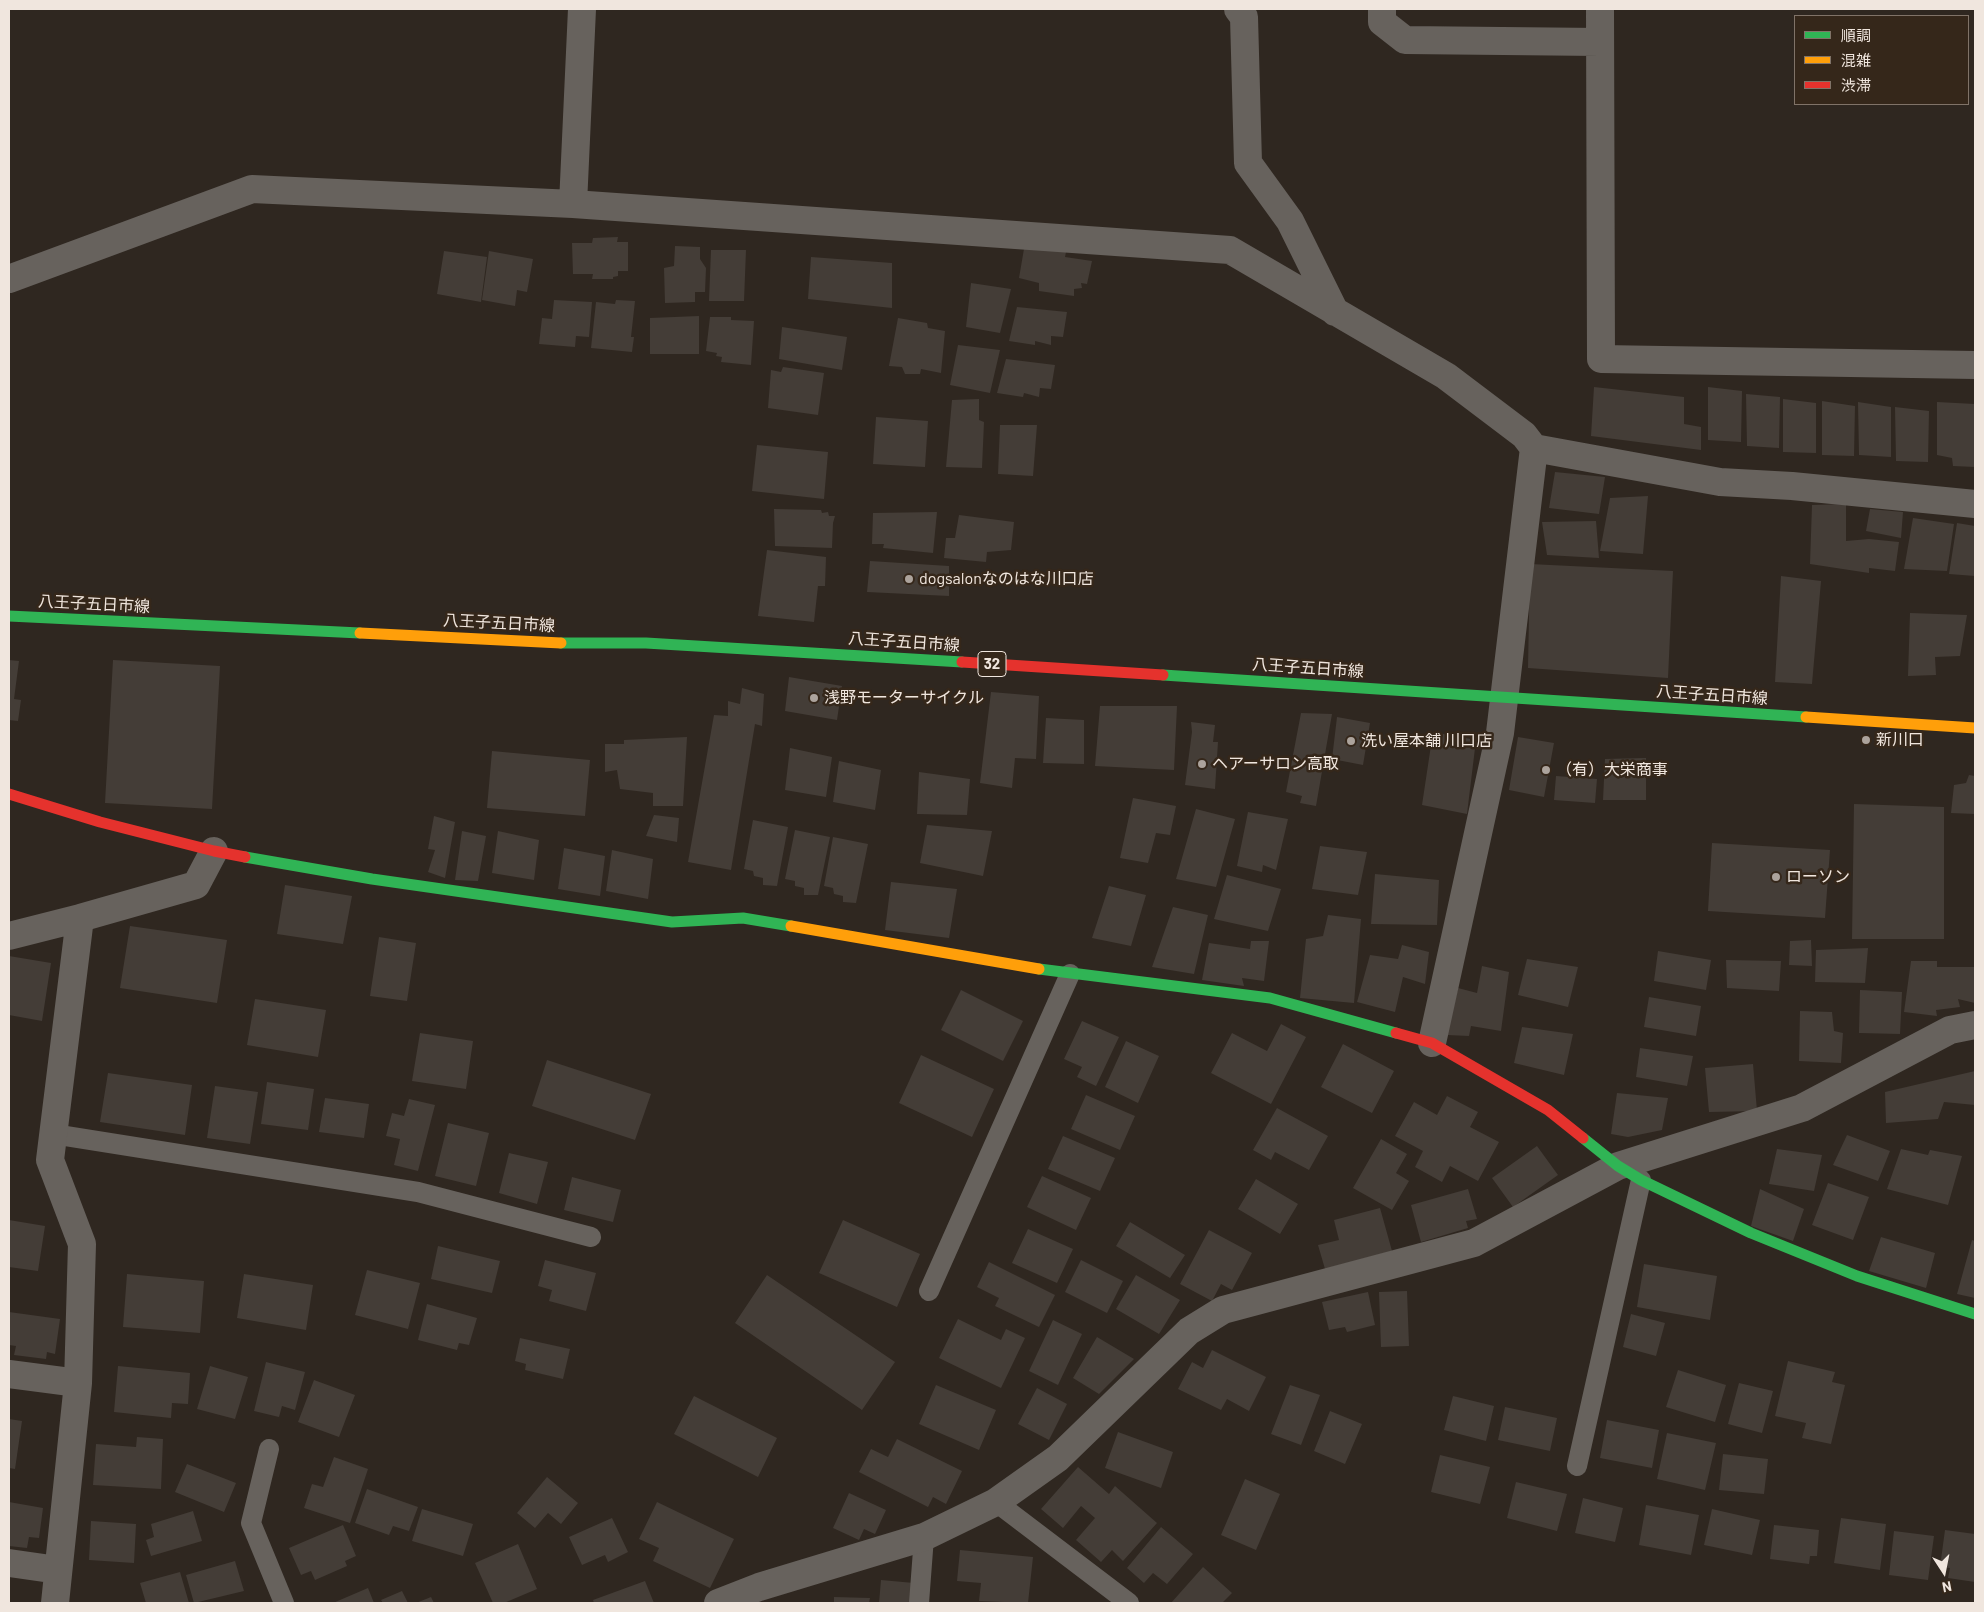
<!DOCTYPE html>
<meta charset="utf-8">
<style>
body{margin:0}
#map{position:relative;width:1984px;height:1612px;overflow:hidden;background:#2f2720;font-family:Barlow,"Noto Sans JP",sans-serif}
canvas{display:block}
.frame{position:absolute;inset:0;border:10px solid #f0e6de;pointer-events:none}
.legend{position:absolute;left:1794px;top:15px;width:175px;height:90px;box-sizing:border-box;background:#35271a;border:1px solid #807368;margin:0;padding:6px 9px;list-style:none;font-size:15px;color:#f0e6de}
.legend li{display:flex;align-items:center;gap:10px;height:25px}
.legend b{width:25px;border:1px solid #807368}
.north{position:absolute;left:1919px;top:1547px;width:50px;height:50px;-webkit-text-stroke:4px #35271a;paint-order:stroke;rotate:169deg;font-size:14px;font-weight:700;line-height:20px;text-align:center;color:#f0e6de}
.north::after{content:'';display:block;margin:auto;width:18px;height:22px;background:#f0e6de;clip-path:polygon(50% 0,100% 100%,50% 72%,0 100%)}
</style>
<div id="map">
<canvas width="1984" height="1612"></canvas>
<div class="frame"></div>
<ul class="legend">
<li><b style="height:6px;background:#30b455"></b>順調</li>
<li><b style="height:6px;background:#ff9f0a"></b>混雑</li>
<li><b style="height:6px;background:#e5322d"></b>渋滞</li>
</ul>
<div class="north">N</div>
</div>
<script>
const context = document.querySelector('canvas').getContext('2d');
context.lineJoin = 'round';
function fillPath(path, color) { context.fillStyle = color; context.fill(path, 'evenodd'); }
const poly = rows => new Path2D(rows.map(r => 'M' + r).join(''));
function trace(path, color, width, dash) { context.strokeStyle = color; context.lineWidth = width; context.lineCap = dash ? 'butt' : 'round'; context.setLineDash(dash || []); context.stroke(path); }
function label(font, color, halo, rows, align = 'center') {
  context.font = font + ' Barlow,"Noto Sans JP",sans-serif'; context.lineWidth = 5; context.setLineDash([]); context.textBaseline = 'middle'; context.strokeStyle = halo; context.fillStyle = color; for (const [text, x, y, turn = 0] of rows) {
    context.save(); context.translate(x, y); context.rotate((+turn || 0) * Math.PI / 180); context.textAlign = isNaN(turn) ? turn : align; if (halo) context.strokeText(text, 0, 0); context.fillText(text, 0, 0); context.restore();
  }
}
const building = poly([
 [618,237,617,242,628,242,628,271,618,271,618,276,613,277,613,279,592,279,593,274,573,274,572,243,592,243,593,238],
 [1025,243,1066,252,1065,257,1092,261,1087,284,1081,283,1082,288,1074,289,1074,296,1039,291,1039,283,1019,278],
 [675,246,700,247,700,259,706,268,705,292,695,292,695,302,665,303,664,268,674,266],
 [711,250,746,250,744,301,709,301],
 [444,251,487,257,481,302,437,294],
 [489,251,533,259,527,292,517,290,515,306,482,300],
 [811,257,892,263,892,308,808,299],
 [971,283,1011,289,1000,333,966,327],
 [554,300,592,302,589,337,576,336,575,347,539,344,542,318,552,319],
 [616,300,635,301,631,337,634,337,632,352,591,348,596,302,615,304],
 [1017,307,1067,312,1063,337,1051,336,1051,345,1035,341,1035,345,1009,341],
 [699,316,699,354,650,354,650,318],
 [710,317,731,317,731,320,754,321,751,365,721,362,722,357,716,356,717,353,706,351],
 [898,318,927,323,928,328,945,331,941,373,921,369,920,374,905,374,902,367,889,366],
 [782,327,847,337,842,370,779,359],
 [958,345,1000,350,990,393,950,385],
 [1006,359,1055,365,1051,389,1040,388,1039,397,1024,393,1023,397,997,393],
 [783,367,824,373,818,415,768,408,771,370,781,372],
 [1594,387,1684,397,1684,424,1701,427,1701,450,1591,436],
 [1708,387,1742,391,1741,442,1708,440],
 [1746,394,1780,397,1779,448,1747,446],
 [979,399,979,420,984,422,982,468,946,467,952,400],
 [1783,399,1816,403,1816,453,1783,452],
 [1822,401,1855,406,1854,456,1822,455],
 [1858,402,1891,407,1891,457,1859,455],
 [1937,402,1975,404,1975,467,1953,466,1952,458,1937,455],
 [1895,407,1929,411,1928,462,1896,461],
 [876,417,928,421,925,467,873,464],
 [1000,425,1037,425,1033,476,998,474],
 [757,445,828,452,824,499,752,491],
 [1555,472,1605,477,1599,514,1549,508],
 [1648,496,1643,554,1600,551,1610,498],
 [1846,504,1846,541,1869,539,1899,542,1895,571,1869,568,1869,573,1810,564,1812,505],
 [774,509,821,510,822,513,828,512,829,516,835,516,833,523,832,548,775,546],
 [1870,509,1903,512,1901,538,1866,531],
 [937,512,933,553,883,548,884,544,872,544,873,513],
 [959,515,1014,522,1011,550,987,552,986,562,944,558,946,538,955,538],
 [1913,518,1954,524,1947,571,1904,569],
 [1596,521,1599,558,1547,555,1542,522],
 [1957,523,1975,526,1975,576,1949,574],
 [767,550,826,557,825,586,818,586,814,622,758,616],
 [870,561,949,566,949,596,867,592],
 [1530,564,1673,571,1668,678,1528,668],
 [1781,576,1821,581,1812,684,1775,682],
 [1910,613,1967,615,1960,656,1935,657,1936,675,1908,676],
 [9,660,19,661,14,699,21,700,18,721,9,720],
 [113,660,220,666,212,809,105,803],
 [789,677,842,686,837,720,785,711],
 [742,688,764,694,762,726,755,724,731,870,688,862,714,715,728,716,728,701,740,704],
 [991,692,1039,696,1036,759,1015,758,1012,788,980,783],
 [1100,706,1177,706,1174,770,1095,766],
 [1301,713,1332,714,1316,806,1300,803,1302,796,1286,792],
 [1337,717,1370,723,1363,765,1332,759],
 [1046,718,1084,720,1084,764,1043,763],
 [1191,722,1215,725,1213,742,1218,742,1215,789,1185,785,1192,732],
 [1433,732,1476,740,1467,814,1422,805],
 [687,737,683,806,653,806,653,793,620,789,617,770,605,772,605,744,624,744,624,740],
 [1518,737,1554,743,1544,797,1509,790],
 [790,748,832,757,826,797,785,790],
 [492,751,590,760,585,816,487,808],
 [1646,758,1646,800,1603,800,1605,759],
 [839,761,881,770,875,810,833,802],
 [919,772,970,779,967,815,917,814],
 [1969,775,1975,776,1975,814,1951,813,1954,785,1966,783],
 [1556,776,1597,779,1595,803,1554,800],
 [1133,798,1176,806,1170,835,1156,833,1148,863,1120,858],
 [1854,804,1944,807,1944,939,1852,939],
 [1196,809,1235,819,1216,887,1176,879],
 [1248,812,1288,819,1276,870,1263,865,1262,872,1237,866],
 [654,815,679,818,677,842,646,836],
 [434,816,455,822,445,878,428,872,435,850,428,849],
 [753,820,788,827,777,886,763,885,763,878,754,876,753,871,744,869],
 [927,825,992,831,983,876,920,863],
 [795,830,830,837,818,895,804,895,804,888,795,886,795,881,785,879],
 [462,831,486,836,478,881,455,880],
 [498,831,539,840,534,880,492,873],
 [833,837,868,844,856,903,843,902,843,896,834,894,833,888,824,886],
 [1712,843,1830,850,1825,918,1708,911],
 [1320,846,1367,852,1358,895,1312,889],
 [564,848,605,856,600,896,558,889],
 [612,850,653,859,648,899,606,891],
 [1375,874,1439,880,1437,925,1371,924],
 [1227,875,1281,889,1268,931,1214,919],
 [891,882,957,889,949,938,885,930],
 [285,885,352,896,343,944,277,934],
 [1109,886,1146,895,1131,946,1092,938],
 [1173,907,1208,915,1194,974,1152,967],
 [1328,915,1361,919,1354,1003,1300,998,1306,939,1323,936],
 [130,926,227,940,217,1003,120,988],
 [379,937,416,943,407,1001,370,996],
 [1811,940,1812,966,1789,965,1790,941],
 [1251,941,1269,941,1264,981,1242,978,1244,986,1202,980,1209,943,1250,949],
 [1402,945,1429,952,1425,984,1403,977,1395,1012,1357,1002,1370,955,1398,959],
 [1868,948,1865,983,1815,982,1816,950],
 [1658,951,1711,960,1706,990,1654,981],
 [9,956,51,963,42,1021,9,1015],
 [1527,959,1578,967,1568,1007,1518,995],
 [1726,960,1781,961,1779,991,1727,988],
 [1911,961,1937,961,1937,967,1975,967,1975,1003,1958,999,1960,1007,1936,1010,1937,1016,1904,1012],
 [1482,966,1509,972,1501,1031,1471,1026,1469,1036,1447,1035,1458,988,1477,993],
 [961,990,1023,1021,1003,1061,941,1030],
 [1860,990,1902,992,1900,1034,1859,1033],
 [1649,997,1701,1006,1696,1036,1644,1027],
 [255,999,326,1010,318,1057,247,1045],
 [1800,1011,1832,1012,1834,1031,1843,1033,1841,1063,1799,1061],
 [1082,1021,1119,1037,1096,1086,1077,1077,1082,1067,1064,1059],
 [1281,1024,1306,1037,1271,1104,1211,1073,1232,1033,1267,1051],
 [1522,1027,1573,1034,1564,1075,1514,1063],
 [420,1033,473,1041,466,1089,412,1081],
 [1126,1041,1159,1056,1138,1103,1105,1087],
 [1343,1044,1394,1071,1372,1113,1321,1087],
 [1640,1048,1693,1056,1687,1086,1636,1077],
 [921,1055,994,1089,972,1137,899,1103],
 [547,1060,651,1094,635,1140,532,1106],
 [1753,1064,1757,1111,1709,1112,1705,1068],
 [1975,1071,1975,1105,1944,1102,1938,1119,1886,1123,1885,1092],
 [108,1073,192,1085,185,1135,100,1122],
 [267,1082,314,1089,308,1130,261,1124],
 [215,1086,258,1092,250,1144,207,1138],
 [1617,1093,1668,1098,1662,1130,1628,1137,1611,1134],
 [1086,1095,1135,1116,1120,1150,1071,1129],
 [1447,1096,1478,1112,1470,1127,1499,1142,1478,1181,1450,1166,1442,1182,1415,1167,1423,1151,1395,1136,1414,1102,1437,1115],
 [325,1098,369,1104,364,1138,319,1132],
 [409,1099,435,1105,418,1171,394,1165,400,1139,386,1136,392,1113,404,1116],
 [1277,1108,1328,1136,1309,1170,1275,1152,1271,1160,1253,1150],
 [448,1123,489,1133,476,1186,435,1176],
 [1847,1135,1890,1151,1878,1181,1833,1165],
 [1063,1136,1115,1158,1100,1191,1048,1169],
 [1381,1139,1407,1154,1396,1173,1409,1181,1392,1210,1353,1188],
 [1537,1146,1558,1175,1513,1207,1492,1178],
 [1777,1149,1822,1155,1814,1191,1769,1184],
 [1901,1149,1928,1155,1930,1150,1962,1156,1948,1205,1887,1189],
 [509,1153,548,1162,537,1204,499,1193],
 [1042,1176,1091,1198,1076,1230,1027,1207],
 [572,1177,621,1190,613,1222,564,1210],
 [1256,1179,1298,1204,1280,1234,1238,1209],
 [1828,1183,1869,1197,1853,1240,1812,1225],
 [1468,1189,1477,1219,1466,1221,1468,1228,1421,1242,1411,1205],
 [1760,1189,1804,1209,1793,1241,1751,1226],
 [1380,1208,1392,1251,1325,1269,1318,1245,1339,1240,1334,1220],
 [9,1220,45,1226,38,1271,9,1267],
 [843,1220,920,1254,897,1307,819,1273],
 [1130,1222,1185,1255,1170,1278,1116,1246],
 [1028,1229,1073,1249,1057,1283,1012,1263],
 [1209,1230,1252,1253,1232,1290,1221,1284,1212,1301,1180,1284],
 [1881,1237,1935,1253,1926,1288,1869,1271],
 [1972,1240,1975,1241,1975,1298,1957,1294],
 [438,1246,500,1261,492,1293,431,1279],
 [545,1260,596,1273,586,1311,549,1301,552,1290,538,1286],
 [1081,1260,1123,1281,1107,1313,1065,1292],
 [989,1262,1055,1295,1039,1327,995,1306,999,1298,977,1287],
 [1644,1264,1717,1276,1710,1320,1637,1307],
 [367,1270,420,1283,408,1329,355,1315],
 [127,1274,204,1281,200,1333,123,1327],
 [244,1274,313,1285,306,1330,237,1318],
 [767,1275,895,1362,862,1410,735,1323],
 [1136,1275,1180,1300,1159,1334,1116,1309],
 [1407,1291,1409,1346,1381,1347,1379,1292],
 [1368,1292,1375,1325,1347,1332,1345,1327,1329,1330,1322,1302],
 [427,1304,477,1318,469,1345,459,1343,457,1350,418,1340],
 [9,1312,60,1319,55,1354,47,1352,46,1359,14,1355,16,1346,9,1345],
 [1631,1314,1665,1323,1656,1356,1623,1347],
 [958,1319,1001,1340,1006,1329,1025,1338,1001,1388,939,1358],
 [1053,1320,1082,1334,1058,1385,1029,1371],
 [1097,1337,1134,1359,1099,1394,1073,1378],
 [520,1338,570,1349,563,1379,525,1370,526,1364,515,1361],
 [1212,1350,1266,1377,1249,1411,1227,1399,1221,1410,1178,1389,1192,1362,1203,1368],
 [1788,1361,1835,1372,1832,1382,1845,1385,1831,1444,1802,1438,1806,1423,1775,1416],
 [266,1362,305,1372,295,1410,282,1406,279,1417,254,1411],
 [118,1366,190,1373,188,1404,172,1403,171,1418,114,1412],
 [210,1366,248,1377,235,1419,197,1409],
 [1678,1370,1726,1385,1715,1422,1666,1407],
 [314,1380,355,1395,339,1437,298,1422],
 [1739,1383,1773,1391,1762,1433,1728,1424],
 [936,1385,996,1410,979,1450,919,1424],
 [1290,1385,1320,1395,1301,1445,1271,1434],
 [1037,1388,1067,1404,1049,1440,1018,1424],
 [694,1396,777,1438,758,1477,674,1434],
 [1453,1396,1494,1406,1486,1441,1444,1430],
 [1505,1407,1557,1418,1550,1451,1498,1440],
 [1330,1411,1362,1424,1345,1464,1314,1451],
 [9,1419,22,1421,15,1469,9,1468],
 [1607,1420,1659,1430,1652,1468,1600,1458],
 [1118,1432,1173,1452,1161,1488,1105,1468],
 [1667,1433,1716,1443,1705,1490,1657,1479],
 [137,1437,163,1439,161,1489,93,1485,96,1444,136,1447],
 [897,1439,962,1471,946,1504,933,1497,928,1507,859,1472,871,1449,888,1457],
 [1723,1454,1768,1459,1764,1494,1719,1490],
 [1440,1455,1490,1467,1480,1504,1431,1492],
 [334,1457,368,1469,350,1523,304,1508,312,1484,323,1487],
 [187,1464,236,1483,224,1512,175,1492],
 [1078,1467,1109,1494,1115,1486,1157,1523,1123,1561,1112,1550,1101,1562,1076,1540,1095,1518,1081,1506,1063,1528,1041,1509],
 [547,1477,578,1503,561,1524,548,1513,535,1528,517,1513],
 [1245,1479,1280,1494,1256,1550,1221,1535],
 [1516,1482,1567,1494,1557,1531,1507,1518],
 [367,1489,418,1507,409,1531,393,1526,389,1535,355,1523],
 [849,1493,886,1510,875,1534,864,1529,859,1540,833,1528],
 [1583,1498,1623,1508,1615,1542,1575,1533],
 [9,1502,43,1508,39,1538,29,1537,27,1548,9,1546],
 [657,1502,734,1539,710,1588,653,1561,659,1548,639,1539],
 [1646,1505,1699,1515,1691,1555,1639,1545],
 [422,1509,473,1524,463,1556,412,1541],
 [1712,1509,1760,1520,1752,1555,1704,1545],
 [193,1511,202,1541,151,1556,146,1540,154,1537,151,1524],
 [612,1518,628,1552,608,1562,605,1555,582,1565,569,1537],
 [1841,1518,1886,1524,1880,1570,1834,1563],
 [91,1521,136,1524,134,1563,89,1560],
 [343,1525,356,1556,345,1561,347,1566,315,1580,311,1571,301,1575,289,1548],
 [1774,1525,1819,1530,1817,1556,1810,1556,1809,1564,1770,1559],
 [1161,1527,1193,1554,1167,1584,1153,1573,1144,1583,1127,1568],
 [1945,1530,1975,1534,1975,1582,1948,1578,1950,1568,1940,1567],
 [1894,1531,1934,1536,1928,1580,1889,1575],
 [518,1544,537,1589,504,1603,493,1603,475,1563],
 [960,1550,1033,1557,1028,1603,979,1601,981,1583,957,1581],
 [235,1561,244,1591,194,1603,186,1575],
 [1203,1567,1232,1593,1222,1603,1171,1603],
 [180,1572,189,1603,146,1603,140,1583],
 [881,1580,914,1583,912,1603,879,1603],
 [645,1581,654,1603,594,1603,593,1600],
 [368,1588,374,1603,333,1603],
 [402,1591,408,1603,383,1603,381,1600],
 [431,1597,434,1603,416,1603],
 [834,1597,870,1598,869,1603,834,1603]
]);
const lane = poly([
 [53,1134,418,1192,591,1237],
 [929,1291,1070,974],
 [269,1449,251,1523,284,1603],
 [1577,1466,1641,1180],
 [996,1502,1129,1603],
 [919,1603,924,1537]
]);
const street = poly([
 [1238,9,1244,17,1248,163,1290,221,1335,312],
 [1382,9,1382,22,1405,40,1600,42],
 [1600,9,1601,359,1975,365],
 [573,204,582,9],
 [9,279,252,189,573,204,1230,250,1446,376,1524,435,1534,448,1720,482,1792,486,1975,504],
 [9,936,80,918,196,885,214,851],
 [1432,1043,1500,733,1534,448],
 [9,1374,78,1383],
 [9,1563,58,1570],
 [55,1603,78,1383,82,1244,50,1160,80,918],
 [718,1603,759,1587,924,1537,996,1502,1058,1458,1189,1331,1223,1310,1474,1243,1618,1166,1802,1108,1950,1030,1975,1025]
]);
const fast = poly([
 [9,616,360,633],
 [561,643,646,643,962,662],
 [1163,675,1806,717],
 [245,857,372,879,672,922,743,918,791,926],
 [1039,969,1270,998,1396,1033],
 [1583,1138,1618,1166,1641,1180,1751,1233,1857,1276,1975,1314]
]);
const slow = poly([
 [360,633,561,643],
 [1806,717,1975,728],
 [791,926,1039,969]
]);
const jam = poly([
 [962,662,1163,675],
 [9,794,100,822,214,851,245,857],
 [1396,1033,1432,1043,1548,1110,1583,1138]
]);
const markers = [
 [909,579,5,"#aca39c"],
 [814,698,5,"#aca39c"],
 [1866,740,5,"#aca39c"],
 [1351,741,5,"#aca39c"],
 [1202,764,5,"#aca39c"],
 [1546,770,5,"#aca39c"],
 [1776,877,5,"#aca39c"]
];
const shields = [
 [992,664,28]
];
const shieldNames = [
 ["32",992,664]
];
const poiNames = [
 ["dogsalonなのはな川口店",919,579],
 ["浅野モーターサイクル",824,698],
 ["新川口",1876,740],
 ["洗い屋本舗 川口店",1361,741],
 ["ヘアーサロン高取",1212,764],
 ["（有）大栄商事",1556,770],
 ["ローソン",1786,877]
];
const streetNames = [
 ["八王子五日市線",94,604,3],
 ["八王子五日市線",499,623,3],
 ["八王子五日市線",904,642,4],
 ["八王子五日市線",1308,668,4],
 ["八王子五日市線",1712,695,4]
];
fillPath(building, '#443d37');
trace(lane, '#67625d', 20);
trace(street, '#67625d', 28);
trace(fast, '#30b455', 11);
trace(slow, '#ff9f0a', 11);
trace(jam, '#e5322d', 11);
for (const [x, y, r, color] of markers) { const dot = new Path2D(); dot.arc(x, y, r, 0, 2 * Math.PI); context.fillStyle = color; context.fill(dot); trace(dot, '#35271a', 2); }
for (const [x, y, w] of shields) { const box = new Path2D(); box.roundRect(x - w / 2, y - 12.5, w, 25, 4); context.fillStyle = '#35271a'; context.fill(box); trace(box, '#f0e6de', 1); }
label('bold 15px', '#f0e6de', null, shieldNames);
label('16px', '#f0e6de', '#35271a', poiNames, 'left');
label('16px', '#f0e6de', '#35271a', streetNames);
</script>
